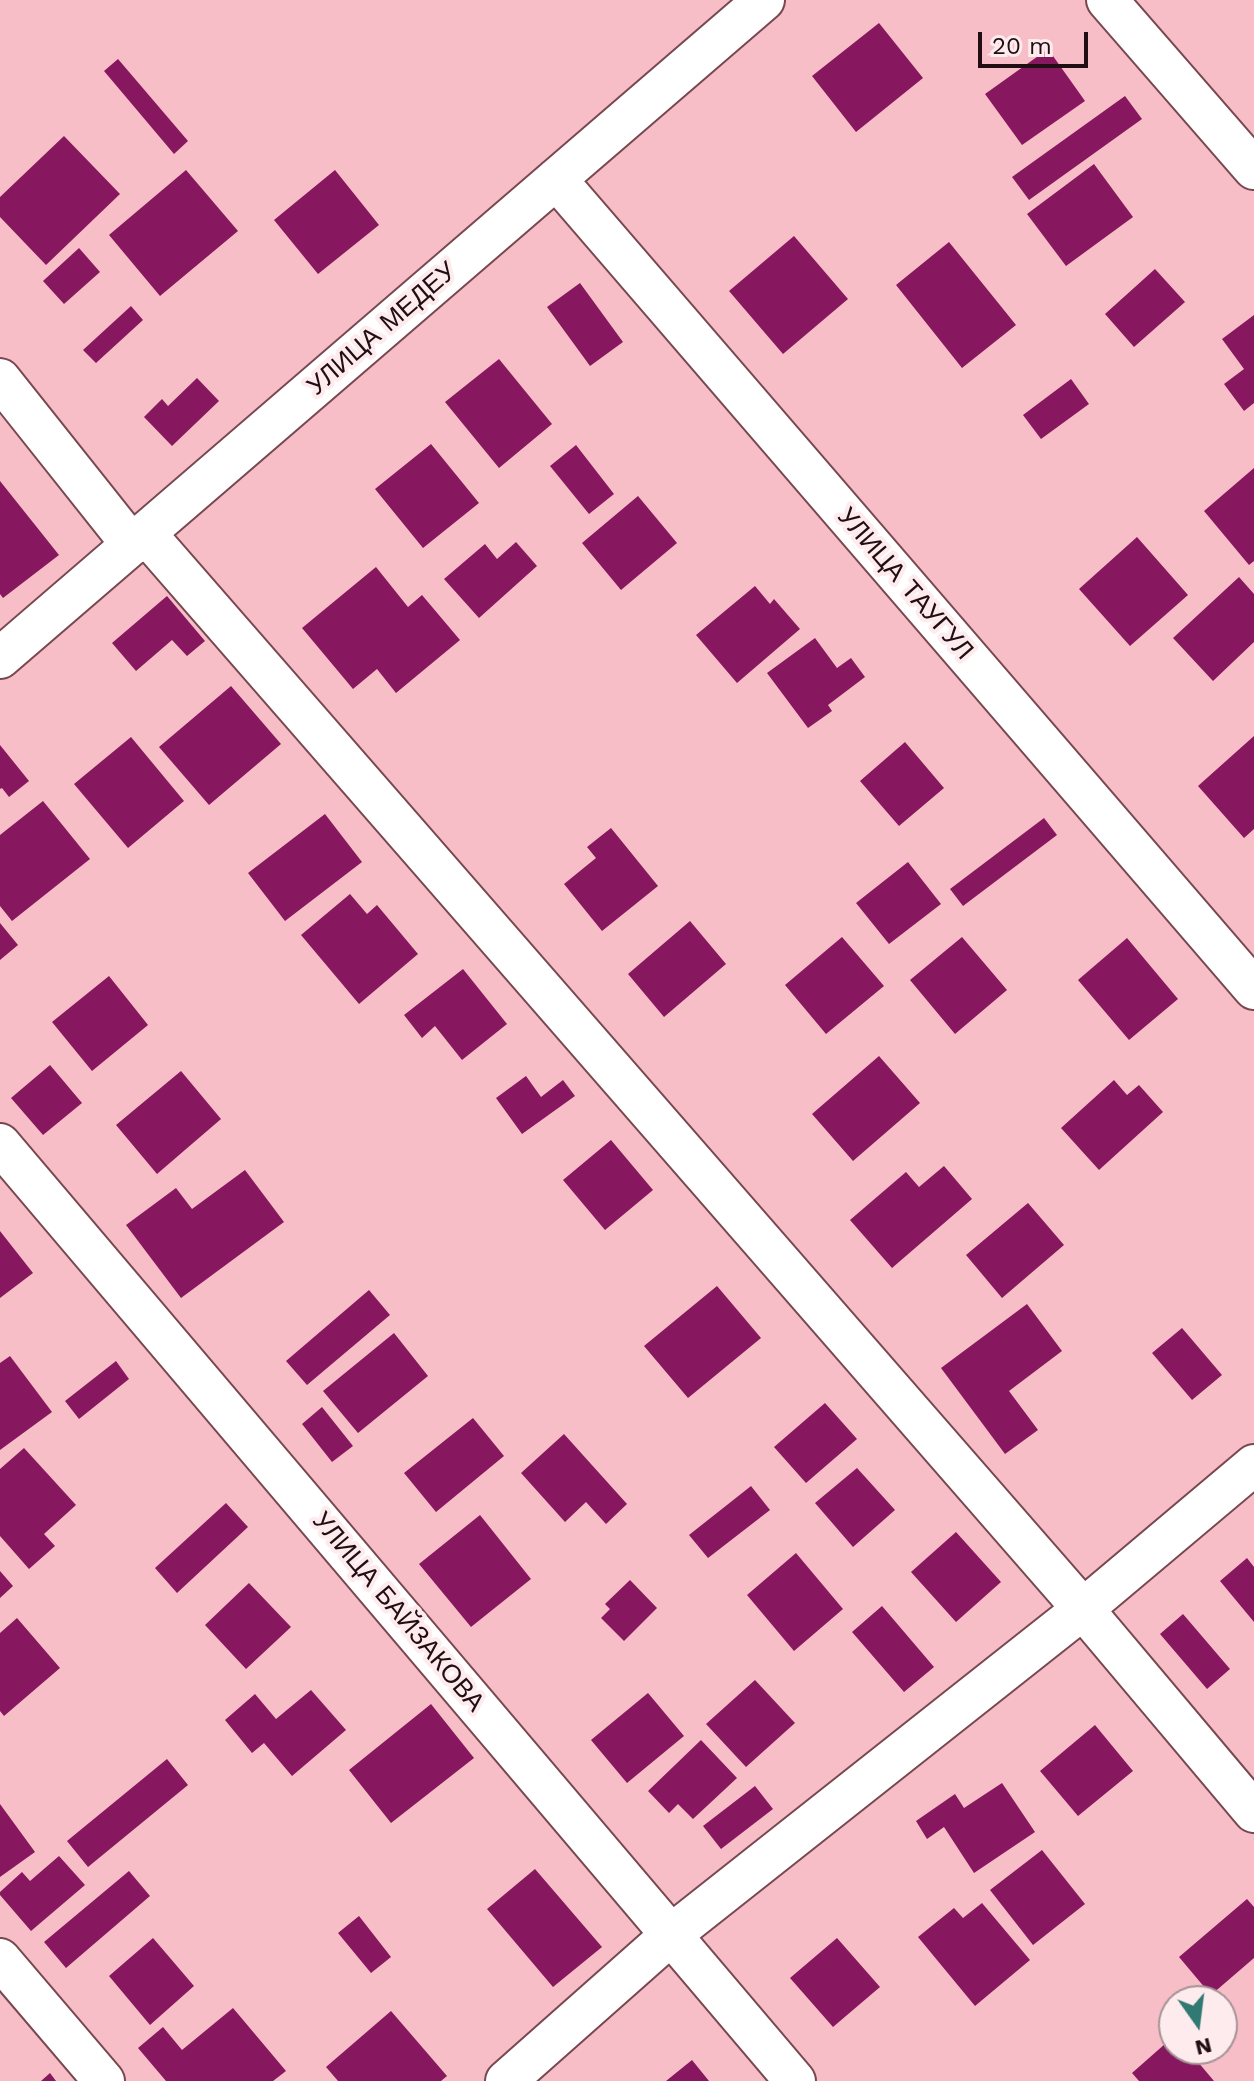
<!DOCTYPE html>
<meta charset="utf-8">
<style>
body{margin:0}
#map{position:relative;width:1254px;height:2081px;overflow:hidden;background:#f7bec7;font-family:"Work Sans",sans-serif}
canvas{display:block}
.north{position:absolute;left:1158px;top:1985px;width:80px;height:80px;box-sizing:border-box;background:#fdebee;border:2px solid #a59396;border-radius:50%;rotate:166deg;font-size:22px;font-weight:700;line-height:32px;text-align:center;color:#210e12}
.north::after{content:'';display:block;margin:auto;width:28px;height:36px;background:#317973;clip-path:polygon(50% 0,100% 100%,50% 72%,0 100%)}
.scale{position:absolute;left:978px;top:32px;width:110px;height:36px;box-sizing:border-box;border:4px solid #210e12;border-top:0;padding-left:10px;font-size:24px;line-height:28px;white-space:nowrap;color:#210e12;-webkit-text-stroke:6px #fdebee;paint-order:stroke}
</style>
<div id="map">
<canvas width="1254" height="2081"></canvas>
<div class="north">N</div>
<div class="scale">20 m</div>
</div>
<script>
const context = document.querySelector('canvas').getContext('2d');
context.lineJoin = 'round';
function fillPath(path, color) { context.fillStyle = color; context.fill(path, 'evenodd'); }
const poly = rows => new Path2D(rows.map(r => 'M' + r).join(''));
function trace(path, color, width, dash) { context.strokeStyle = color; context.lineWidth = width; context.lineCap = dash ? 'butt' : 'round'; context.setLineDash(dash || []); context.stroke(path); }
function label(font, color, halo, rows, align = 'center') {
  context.font = font + ' "Work Sans",sans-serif'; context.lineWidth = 8; context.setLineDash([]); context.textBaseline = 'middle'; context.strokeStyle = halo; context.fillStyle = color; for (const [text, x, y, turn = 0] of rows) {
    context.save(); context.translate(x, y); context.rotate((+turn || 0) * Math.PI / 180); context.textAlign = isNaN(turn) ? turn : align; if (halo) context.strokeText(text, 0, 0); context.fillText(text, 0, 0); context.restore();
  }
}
const building = poly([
 [879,23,923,78,856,132,812,76],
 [1048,49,1085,101,1022,145,985,94],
 [118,59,188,141,174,154,104,71],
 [1125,96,1142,119,1029,200,1012,177],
 [64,136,120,194,46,265,0,217,0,197],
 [1094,164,1133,217,1066,266,1027,214],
 [186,170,238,231,160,296,109,235],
 [335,170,379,225,318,274,274,220],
 [794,236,848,299,783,354,729,291],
 [949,242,1016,325,962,368,896,285],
 [79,248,100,272,64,304,43,281],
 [1155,269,1185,302,1134,347,1105,314],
 [580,283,623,342,590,366,547,307],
 [131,306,143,320,96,363,83,350],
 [1254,315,1254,403,1244,411,1224,384,1244,369,1222,339],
 [499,359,552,424,499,468,445,402],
 [197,378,219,401,172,446,144,417,162,399,168,406],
 [1071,379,1089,404,1041,439,1023,415],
 [431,444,479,503,423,548,375,489],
 [576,445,614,494,589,514,550,466],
 [1254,468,1254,561,1249,565,1204,511],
 [0,481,59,555,3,598,0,594],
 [638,496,677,543,621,590,582,543],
 [1137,537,1188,595,1130,646,1079,589],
 [516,542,537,566,479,618,444,579,485,544,497,559],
 [376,567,408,607,422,595,460,640,396,693,377,669,353,689,302,628],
 [1239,577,1254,594,1254,642,1213,681,1173,638],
 [755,586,770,604,774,599,800,629,737,683,696,635],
 [167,596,205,641,187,656,172,640,136,671,112,643],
 [815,638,837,668,851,658,865,677,828,705,832,711,808,728,767,673],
 [231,686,281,744,209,805,159,747],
 [1254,736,1254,829,1244,838,1198,786],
 [131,737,184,801,128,848,74,784],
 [905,742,944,788,899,826,860,781],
 [0,745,29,781,9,797,2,788,0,789],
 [43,801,90,859,12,921,0,906,0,835],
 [325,814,362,862,285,921,248,873],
 [1044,818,1057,835,963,906,950,889],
 [611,828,658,886,602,931,564,884,596,858,587,847],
 [908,862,941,904,889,944,856,903],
 [350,894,367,914,377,905,418,954,359,1004,301,935],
 [690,921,726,964,664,1017,628,974],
 [0,923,18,945,0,960],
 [842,937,884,986,826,1034,785,985],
 [962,937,1007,990,955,1034,910,980],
 [1127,938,1178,999,1129,1040,1078,980],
 [463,969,507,1024,462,1060,435,1026,422,1038,404,1015],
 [109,976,148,1025,92,1071,52,1022],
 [879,1056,920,1103,853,1161,812,1114],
 [50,1065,82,1103,43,1135,11,1098],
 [181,1071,221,1119,157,1174,116,1125],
 [526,1076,541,1097,563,1080,575,1096,522,1134,496,1098],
 [1114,1080,1127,1095,1139,1085,1163,1112,1099,1170,1061,1128],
 [611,1140,653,1190,605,1230,563,1180],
 [944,1166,972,1199,892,1268,850,1220,906,1172,919,1187],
 [245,1170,284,1222,181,1298,126,1225,176,1188,192,1209],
 [1028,1203,1064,1245,1002,1298,966,1255],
 [0,1231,33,1273,0,1298],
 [717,1286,761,1338,688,1398,644,1346],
 [369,1290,390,1315,307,1385,286,1361],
 [1027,1304,1062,1351,1009,1391,1038,1430,1005,1454,941,1368],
 [1182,1328,1222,1375,1192,1400,1152,1353],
 [394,1333,428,1376,358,1433,323,1391],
 [10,1356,52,1412,0,1450,0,1363],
 [116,1361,129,1379,79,1419,65,1401],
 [825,1403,857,1439,806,1483,774,1447],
 [322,1407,353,1446,332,1462,302,1424],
 [473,1418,504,1456,436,1512,404,1473],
 [564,1434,627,1504,606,1524,586,1502,565,1522,521,1473],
 [24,1448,76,1505,44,1534,55,1546,29,1569,0,1536,0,1469],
 [857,1468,895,1510,853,1547,815,1503],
 [751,1486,770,1510,708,1558,689,1535],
 [226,1503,248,1527,177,1593,155,1568],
 [480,1515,531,1579,471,1627,419,1564],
 [956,1532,1001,1582,956,1622,911,1572],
 [796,1553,843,1609,794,1651,747,1595],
 [1247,1558,1254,1567,1254,1622,1220,1581],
 [0,1571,13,1586,0,1598],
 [630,1580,657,1608,624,1641,601,1618,610,1609,605,1604],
 [249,1583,291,1627,246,1669,205,1625],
 [882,1606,934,1667,904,1692,852,1632],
 [1183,1614,1230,1669,1207,1689,1160,1634],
 [17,1618,60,1668,4,1716,0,1711,0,1633],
 [755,1680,795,1723,746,1767,706,1724],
 [311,1690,346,1730,292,1776,264,1743,252,1753,225,1720,255,1694,276,1719],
 [648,1693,684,1736,627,1783,591,1740],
 [431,1704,474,1758,391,1823,349,1770],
 [1095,1725,1133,1771,1078,1816,1040,1771],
 [701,1740,737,1778,693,1819,678,1804,669,1813,648,1791],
 [167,1759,188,1785,88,1867,67,1841],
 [1002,1783,1035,1832,974,1873,944,1827,927,1839,916,1821,955,1794,964,1808],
 [755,1786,773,1809,721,1849,703,1826],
 [0,1804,35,1852,0,1877],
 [1042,1850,1085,1904,1033,1945,990,1890],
 [59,1856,85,1885,31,1931,0,1895,0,1892,22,1872,30,1881],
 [535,1869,602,1947,553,1987,487,1909],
 [129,1871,150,1896,66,1968,44,1942],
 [1247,1899,1254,1907,1254,1958,1211,1995,1179,1957],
 [982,1903,1030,1960,975,2006,918,1937,954,1908,963,1918],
 [359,1916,391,1957,371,1973,338,1933],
 [153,1938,194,1986,150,2025,109,1976],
 [837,1938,880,1987,833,2027,790,1978],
 [233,2008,286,2071,273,2081,166,2081,138,2048,163,2027,182,2050],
 [391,2011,447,2076,441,2081,338,2081,326,2067],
 [1174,2036,1174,2049,1187,2049,1214,2081,1139,2081,1132,2073],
 [692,2060,709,2081,666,2081],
 [50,2073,56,2081,41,2081]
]);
const street = poly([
 [1107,0,1254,169],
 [556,179,1254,989],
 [0,379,132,545],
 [145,533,1083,1609,1254,1812],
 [0,658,764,0],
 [0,1144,795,2081],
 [0,1959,104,2081],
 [506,2081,672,1934,1083,1609,1254,1465]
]);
const streetNames = [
 ["УЛИЦА МЕДЕУ",382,329,-41],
 ["УЛИЦА ТАУГУЛ",905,584,49],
 ["УЛИЦА БАЙЗАКОВА",398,1612,50]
];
fillPath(building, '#87175e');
trace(street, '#784851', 44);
trace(street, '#fff', 40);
label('26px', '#210e12', '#fdebee', streetNames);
</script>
